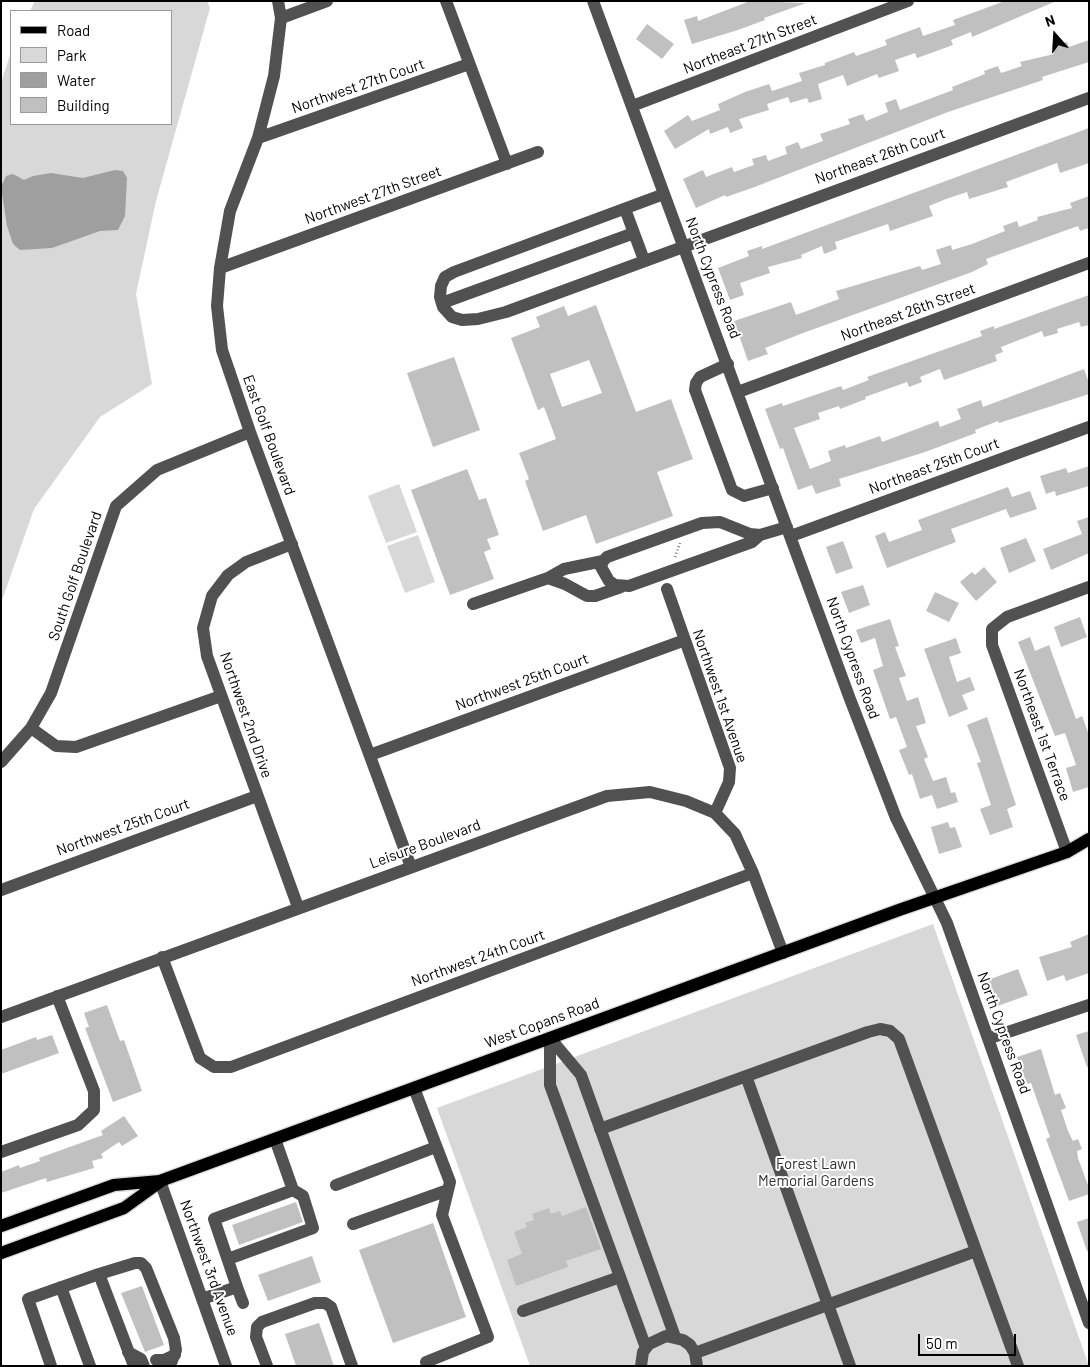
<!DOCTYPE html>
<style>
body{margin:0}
#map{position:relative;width:1090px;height:1367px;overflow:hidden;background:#fff;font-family:Barlow,sans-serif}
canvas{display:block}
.frame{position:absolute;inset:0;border:2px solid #000;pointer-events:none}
.legend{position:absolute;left:10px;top:10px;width:162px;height:115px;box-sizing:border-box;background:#fff;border:1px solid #999;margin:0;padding:6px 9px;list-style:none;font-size:15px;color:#000}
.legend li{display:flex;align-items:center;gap:10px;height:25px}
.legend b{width:25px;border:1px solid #999}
.north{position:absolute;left:1030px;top:10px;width:50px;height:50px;-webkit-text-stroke:4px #fff;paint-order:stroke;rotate:341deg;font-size:14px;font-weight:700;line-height:20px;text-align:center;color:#000}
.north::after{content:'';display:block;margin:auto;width:18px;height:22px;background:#000;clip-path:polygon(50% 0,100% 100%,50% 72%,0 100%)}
.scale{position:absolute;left:918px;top:1334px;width:98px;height:22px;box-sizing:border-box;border:2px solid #000;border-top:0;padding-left:6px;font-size:15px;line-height:18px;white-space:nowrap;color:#000;-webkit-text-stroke:4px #fff;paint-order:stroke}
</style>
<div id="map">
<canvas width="1090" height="1367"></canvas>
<div class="frame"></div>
<ul class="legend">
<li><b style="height:6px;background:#000"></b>Road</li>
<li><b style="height:14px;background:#d8d8d8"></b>Park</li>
<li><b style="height:14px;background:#9f9f9f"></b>Water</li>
<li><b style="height:14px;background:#c0c0c0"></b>Building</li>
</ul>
<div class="north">N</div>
<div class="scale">50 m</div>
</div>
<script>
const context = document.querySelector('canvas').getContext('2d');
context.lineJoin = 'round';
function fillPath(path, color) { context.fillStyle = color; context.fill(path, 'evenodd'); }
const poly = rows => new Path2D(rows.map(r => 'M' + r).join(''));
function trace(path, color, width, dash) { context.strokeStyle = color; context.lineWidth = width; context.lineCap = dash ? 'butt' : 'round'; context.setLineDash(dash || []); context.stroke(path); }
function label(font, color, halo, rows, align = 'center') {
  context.font = font + ' Barlow,sans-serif'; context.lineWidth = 4; context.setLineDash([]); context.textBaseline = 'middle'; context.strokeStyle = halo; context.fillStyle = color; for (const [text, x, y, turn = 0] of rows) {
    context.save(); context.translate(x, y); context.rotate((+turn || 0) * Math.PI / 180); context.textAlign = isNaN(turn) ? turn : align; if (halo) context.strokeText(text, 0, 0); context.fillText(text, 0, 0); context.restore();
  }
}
const green = poly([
 [35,1,207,1,210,8,156,201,136,294,152,384,100,417,34,509,1,603,1,83,11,52,11,124,171,124,171,11,30,11],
 [399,484,417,532,386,543,368,496],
 [418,535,435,582,405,593,387,546],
 [933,924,1089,1366,530,1366,437,1108]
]);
const water = poly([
 [115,170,123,171,127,178,125,216,118,230,100,231,52,248,20,250,13,244,7,226,1,187,6,176,13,174,24,180,33,176,51,173,83,178]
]);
const building = poly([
 [750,1,806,3,764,18,765,20,738,30,692,44,684,20,697,16,698,21],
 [1005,1,1054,2,972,37,971,32,951,40,953,45,917,58,915,53,895,60,899,71,879,78,877,74,847,86,843,75,818,84,822,99,809,103,807,98,790,103,788,97,767,104,769,110,739,119,743,128,730,133,728,127,710,134,709,129,675,149,664,131,688,115,692,121,720,110,718,104,745,92,769,84,772,91,802,81,799,73,825,65,825,63,854,52,856,56,887,45,885,40,920,27,923,36,955,25,953,20],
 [647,24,674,44,662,59,636,39],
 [1089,40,1089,62,1042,77,1043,80,948,112,752,188,726,197,725,195,696,208,683,179,703,170,706,177,732,167,734,172,754,165,752,159,766,155,768,161,787,154,785,147,798,142,801,149,823,141,820,134,850,124,848,119,863,114,866,121,888,112,885,103,896,99,900,110,953,90,952,87,985,74,984,71,998,66,1001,73,1022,66,1020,62,1054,54,1052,46,1067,42,1069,47],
 [1089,128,1089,163,1060,173,1057,163,1006,182,1008,187,969,199,967,192,946,199,929,206,933,216,890,231,888,224,835,242,837,249,824,254,822,246,801,255,802,258,768,267,770,273,740,283,744,295,730,300,718,268,749,256,747,251,762,246,762,249],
 [1089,196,1089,228,1080,231,1078,226,986,259,988,264,972,272,803,333,765,348,768,354,748,361,734,321,791,302,796,315,839,299,836,291,920,266,922,270,941,264,936,250,951,245,952,250,972,244,1005,231,1003,226,1017,221,1019,227,1038,220,1037,217,1072,208,1070,203],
 [1089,295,1089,325,1081,327,1079,322,1057,329,1058,333,1044,337,1042,331,1001,347,1003,352,995,355,997,361,944,380,940,369,920,377,922,382,909,387,907,382,865,397,866,399,840,409,839,406,818,413,820,419,794,428,810,469,831,461,828,451,845,445,846,448,880,436,882,442,938,421,940,427,961,419,957,409,981,400,983,407,1084,369,1089,383,1089,394,999,423,998,421,975,430,976,433,925,452,839,479,841,486,816,494,812,485,798,490,783,448,780,449,765,409,782,403,783,406,841,386,843,390,869,380,867,377,982,336,980,331,994,326,994,329],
 [596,305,636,412,671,399,693,459,657,472,673,516,596,544,586,515,543,531,525,481,529,479,519,453,556,439,544,407,538,410,511,338,540,327,536,317,564,306,568,316],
 [589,360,602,393,562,407,550,374],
 [454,357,480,430,433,447,407,373],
 [1089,466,1089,486,1056,496,1055,491,1046,494,1040,476,1066,468,1068,473],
 [467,469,479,500,486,498,499,535,487,539,491,549,484,552,494,579,450,595,411,490],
 [1008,487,1012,497,1030,491,1037,509,1010,518,1006,509,951,529,956,542,887,568,875,536,885,532,889,542,922,530,918,520],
 [1089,517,1089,553,1051,570,1043,549,1082,534,1077,521],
 [1026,538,1036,561,1009,573,1000,548],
 [843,541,853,568,836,574,826,547],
 [984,567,997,582,976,601,960,582,972,572,975,575],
 [863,585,870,605,849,613,841,592],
 [935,592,959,603,949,622,926,611],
 [1080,617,1087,637,1061,647,1054,627],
 [890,619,899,646,895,647,906,676,899,678,907,701,918,697,926,723,916,726,928,757,924,759,933,781,946,777,951,793,955,792,958,802,937,809,932,795,920,799,912,774,909,775,899,750,907,747,896,717,890,719,873,670,883,666,875,638,861,643,856,630],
 [1030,637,1035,651,1049,645,1076,719,1082,716,1089,735,1089,787,1073,792,1066,768,1076,765,1065,733,1055,736,1018,642],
 [956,638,961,653,949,657,957,682,970,677,975,690,962,695,968,709,949,717,924,649],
 [987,717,1016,805,1007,809,1013,827,990,835,980,809,991,805,977,763,981,762,967,725],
 [948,822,950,828,955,827,962,847,939,854,931,827],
 [1089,934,1089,973,1066,981,1064,975,1047,981,1039,957,1072,947,1070,942],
 [1018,969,1028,995,995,1007,985,981],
 [107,1005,120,1041,124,1040,142,1091,113,1102,85,1028,89,1027,84,1013],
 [1089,1031,1089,1067,1087,1067,1076,1035],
 [52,1035,59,1053,1,1074,1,1050,36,1037,37,1040],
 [1041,1049,1055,1095,1060,1093,1066,1108,1061,1110,1068,1131,1073,1141,1078,1139,1082,1149,1077,1151,1078,1158,1089,1188,1089,1194,1069,1201,1046,1139,1050,1137,1031,1083,1027,1084,1017,1057],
 [124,1116,138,1136,122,1146,119,1142,101,1154,103,1158,92,1161,94,1168,47,1182,46,1178,1,1193,1,1172,19,1165,20,1168,40,1161,39,1158,103,1135,101,1131],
 [296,1202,303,1222,239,1245,232,1225],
 [586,1207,601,1249,566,1261,568,1267,516,1286,507,1260,522,1254,514,1232,527,1227,525,1223,534,1220,532,1214,549,1208,551,1214,560,1211,562,1216],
 [1089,1218,1089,1251,1087,1251,1077,1222],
 [433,1223,466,1317,393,1343,359,1250],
 [312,1256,321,1282,268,1301,258,1275],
 [142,1286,164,1345,145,1352,121,1293],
 [319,1323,334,1366,296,1366,285,1334]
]);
const path = poly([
 [675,557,680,543]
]);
const minor = poly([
 [278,1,281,18,274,76,258,138,230,211,220,268,217,306,222,350,250,432,411,867],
 [446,1,507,164],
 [593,1,850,699,896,818,947,923,1089,1323],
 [281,18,327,1],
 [632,106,908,1],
 [258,138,469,64],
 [664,194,454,272,445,277,441,286,440,297,443,307,452,317,462,320,478,319,506,312,1089,98],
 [625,209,644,260],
 [220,268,538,152],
 [442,303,634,233],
 [728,364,700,377,696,383,695,390,732,490,744,496,773,488],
 [738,392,1089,263],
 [760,535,752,542,629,586,615,585,609,581,601,567,603,561,607,557,702,523,720,522,750,534,760,535,787,527],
 [791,536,1089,427],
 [292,544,246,562,228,575,212,596,203,628,207,656,298,907],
 [603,561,564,569,548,578,565,584,587,596,595,596,621,587],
 [667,589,730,768,729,782,715,813],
 [473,604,548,578],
 [31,728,56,746,76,747,221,696],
 [370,755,685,640],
 [1,762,31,728,51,693,116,506,157,470,250,432],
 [1067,852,992,645,992,629,1007,617,1089,587],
 [1,890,257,796],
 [162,957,200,1058,214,1067,231,1067,753,873],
 [1,1017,607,796,650,792,686,801,715,813,735,834,753,873,783,953],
 [550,1038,550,1085,646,1348],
 [550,1038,581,1075,675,1337],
 [990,1038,1089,1005],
 [746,1076,850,1366],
 [414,1088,450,1182,442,1215,488,1337,426,1362],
 [600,1129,868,1032,880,1029,890,1031,899,1039,1018,1366],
 [1,1152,78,1125,94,1110,94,1091,57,996],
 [160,1181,226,1366],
 [336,1185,436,1147],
 [353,1224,448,1190],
 [228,1259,313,1228,303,1196,293,1190],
 [99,1274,135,1263,141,1263,146,1268,174,1338,176,1350,170,1366],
 [61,1287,90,1366],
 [237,1287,243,1303],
 [202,1299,237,1287,214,1219,293,1190,275,1139],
 [523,1311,620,1277],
 [128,1352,141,1359,144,1366],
 [695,1353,976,1251],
 [156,1360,164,1360,175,1355],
 [51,1366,28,1299,99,1274,134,1366],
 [267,1366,256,1337,257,1327,262,1322,315,1303,325,1303,331,1307,352,1366],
 [641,1366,643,1352,649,1344,666,1336,683,1340,690,1345,695,1353,697,1366]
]);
const major = poly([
 [1,1226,114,1185,160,1181,899,910,1067,852,1089,839],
 [1,1253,124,1208,160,1182]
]);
const streetNames = [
 ["Northeast 27th Street",750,44,-21],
 ["Northwest 27th Court",358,86,-19],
 ["Northeast 26th Court",880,156,-20],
 ["Northwest 27th Street",373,195,-20],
 ["North Cypress Road",713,278,69],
 ["Northeast 26th Street",908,312,-20],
 ["East Golf Boulevard",269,435,70],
 ["Northeast 25th Court",934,466,-20],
 ["South Golf Boulevard",75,576,-71],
 ["North Cypress Road",853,658,70],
 ["Northwest 25th Court",522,682,-20],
 ["Northwest 1st Avenue",720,696,71],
 ["Northwest 2nd Drive",246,715,71],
 ["Northeast 1st Terrace",1042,735,70],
 ["Northwest 25th Court",123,827,-20],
 ["Leisure Boulevard",425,844,-20],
 ["Northwest 24th Court",478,958,-20],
 ["West Copans Road",542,1023,-20],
 ["North Cypress Road",1004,1033,70],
 ["Northwest 3rd Avenue",209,1268,70]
];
const parkNames = [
 ["Forest Lawn",816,1164],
 ["Memorial Gardens",816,1181]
];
fillPath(green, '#d8d8d8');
fillPath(water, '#9f9f9f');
fillPath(building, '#c0c0c0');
trace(major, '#dbdbdb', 15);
trace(path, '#737373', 2.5, [1, 2.5]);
trace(minor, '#515151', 12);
trace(major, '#000', 12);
label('15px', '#000', '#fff', streetNames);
label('15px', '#2f2f2f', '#fff', parkNames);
</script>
